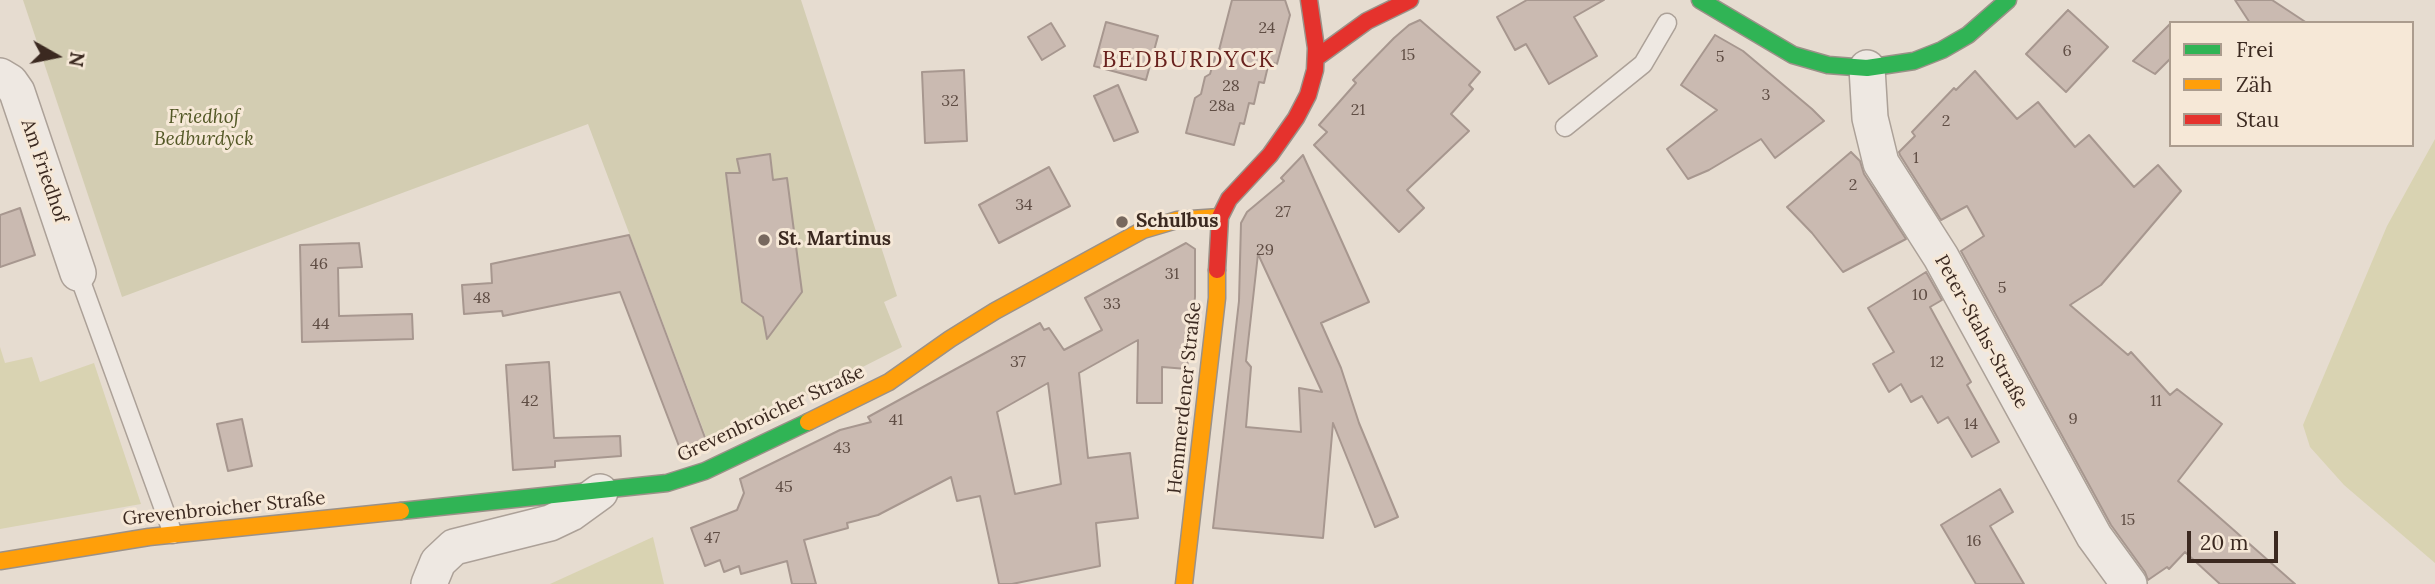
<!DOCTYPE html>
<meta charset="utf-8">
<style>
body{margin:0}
#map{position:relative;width:2435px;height:584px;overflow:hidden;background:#e6dcd0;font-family:Lora,serif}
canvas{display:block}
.legend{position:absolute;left:2169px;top:21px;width:245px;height:126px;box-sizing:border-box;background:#f6e8d7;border:2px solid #ab9c8e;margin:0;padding:9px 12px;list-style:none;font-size:21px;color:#3b2920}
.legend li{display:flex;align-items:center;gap:14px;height:35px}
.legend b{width:35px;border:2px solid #ab9c8e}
.north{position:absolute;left:21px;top:21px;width:70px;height:70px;-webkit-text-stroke:5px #f6e8d7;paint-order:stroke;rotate:99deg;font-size:19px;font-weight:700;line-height:28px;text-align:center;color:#3b2920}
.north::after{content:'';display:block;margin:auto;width:24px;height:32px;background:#3b2920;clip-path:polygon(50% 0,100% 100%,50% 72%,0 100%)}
.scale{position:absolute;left:2187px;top:531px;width:91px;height:32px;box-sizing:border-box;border:4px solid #3b2920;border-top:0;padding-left:9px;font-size:21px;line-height:24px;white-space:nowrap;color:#3b2920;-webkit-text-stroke:5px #f6e8d7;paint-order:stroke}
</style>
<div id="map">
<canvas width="2435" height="584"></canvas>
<ul class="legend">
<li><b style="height:9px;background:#30b455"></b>Frei</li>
<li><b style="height:9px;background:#ff9f0a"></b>Zäh</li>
<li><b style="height:9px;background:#e5322d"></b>Stau</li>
</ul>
<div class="north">N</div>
<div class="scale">20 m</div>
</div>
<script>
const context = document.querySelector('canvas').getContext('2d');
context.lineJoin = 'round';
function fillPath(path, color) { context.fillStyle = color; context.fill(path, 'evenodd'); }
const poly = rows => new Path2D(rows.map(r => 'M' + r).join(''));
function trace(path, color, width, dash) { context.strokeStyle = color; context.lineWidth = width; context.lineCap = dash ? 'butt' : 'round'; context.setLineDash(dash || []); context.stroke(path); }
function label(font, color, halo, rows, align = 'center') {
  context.font = font + ' Lora,serif'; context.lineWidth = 6; context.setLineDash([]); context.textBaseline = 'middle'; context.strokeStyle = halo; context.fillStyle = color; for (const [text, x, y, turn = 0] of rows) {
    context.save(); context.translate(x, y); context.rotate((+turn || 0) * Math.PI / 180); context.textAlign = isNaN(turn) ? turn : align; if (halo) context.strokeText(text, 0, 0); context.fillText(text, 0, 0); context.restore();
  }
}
const green = poly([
 [2435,139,2435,563,2344,485,2310,447,2303,425,2387,226],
 [0,347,5,363,32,357,40,382,94,363,141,504,0,529],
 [653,537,664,584,550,584]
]);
const cemetery = poly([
 [23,0,801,0,897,296,884,302,902,347,709,445,588,124,122,297]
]);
const building = poly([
 [1232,0,1285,0,1290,15,1277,64,1269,62,1264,83,1259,82,1254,104,1249,103,1244,124,1240,123,1234,145,1186,133,1195,98,1201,94,1205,77,1210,74,1215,57,1218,54,1232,0],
 [1527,0,1604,0,1574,17,1597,56,1549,84,1526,44,1515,50,1497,17,1527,0],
 [2235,0,2272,0,2307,23,2250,23,2235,0],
 [2068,10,2108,47,2066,92,2026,54,2068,10],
 [1420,20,1480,72,1469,85,1473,89,1451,114,1469,131,1407,190,1424,208,1399,232,1314,145,1327,132,1319,125,1356,83,1353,80,1394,38,1409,25,1420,20],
 [1106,22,1158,36,1146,80,1094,66,1106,22],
 [1051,23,1065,46,1042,60,1028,37,1051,23],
 [2171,23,2171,58,2155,74,2133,61,2171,23],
 [1715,35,1743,51,1812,109,1824,121,1775,158,1761,139,1709,170,1688,179,1667,149,1717,110,1681,85,1715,35],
 [964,70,967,141,925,143,922,72,964,70],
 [1975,71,2017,119,2038,102,2075,147,2089,135,2134,187,2158,165,2181,191,2101,285,2070,305,2128,355,2131,352,2170,395,2177,389,2222,424,2178,481,2295,584,2220,584,2185,552,2169,569,2167,567,2148,580,2145,572,2111,525,1961,251,1984,236,1967,206,1941,220,1900,155,1899,152,1915,136,1912,132,1954,88,1956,90,1975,71],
 [1118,85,1138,132,1114,141,1094,96,1118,85],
 [1851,152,1860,161,1864,174,1906,239,1843,272,1812,233,1787,207,1851,152],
 [770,154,773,180,787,178,802,292,767,339,763,317,742,302,726,173,740,173,737,159,770,154],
 [1303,155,1369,302,1321,323,1341,368,1359,423,1398,517,1375,527,1333,423,1323,538,1213,528,1239,301,1241,223,1247,212,1284,181,1281,178,1303,155],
 [1258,254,1322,392,1299,388,1301,432,1246,427,1251,367,1246,361,1258,254],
 [1049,167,1070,206,999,243,979,205,1049,167],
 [20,208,35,255,0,267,0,215,20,208],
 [629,235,707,443,682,454,620,292,503,316,502,311,464,314,462,285,492,283,491,264,629,235],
 [359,243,362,267,338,268,339,316,412,314,413,339,302,342,300,245,359,243],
 [1186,243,1195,249,1195,297,1187,369,1162,367,1162,403,1137,403,1138,340,1079,373,1088,458,1130,453,1138,518,1096,523,1100,566,1012,584,999,584,980,496,957,501,951,477,878,515,847,523,848,528,804,540,816,584,792,584,787,561,741,574,739,566,724,572,720,560,705,566,691,528,737,510,744,493,740,479,840,430,871,422,868,417,1040,323,1044,330,1049,328,1064,350,1102,330,1085,298,1186,243],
 [1048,383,1061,484,1015,494,997,412,1048,383],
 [1926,272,1942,300,1930,307,1971,382,1967,385,1999,442,1972,457,1948,417,1938,423,1922,396,1911,402,1901,384,1889,392,1873,364,1894,352,1868,308,1926,272],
 [549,362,554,438,620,436,621,456,555,461,555,467,513,470,506,365,549,362],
 [242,419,252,466,228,471,217,424,242,419],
 [2000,489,2013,512,1990,526,2024,584,1976,584,1941,525,2000,489]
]);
const lane = poly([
 [1565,127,1643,64,1667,23],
 [78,273,173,534]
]);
const street = poly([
 [1867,68,1870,118,1881,163,1941,257,2094,536,2129,584],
 [0,76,10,82,17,92,78,273],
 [429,584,438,562,454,547,550,523,571,513,600,492]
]);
const fast = poly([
 [1700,0,1793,55,1828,65,1867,68,1914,61,1942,50,1968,35,2008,0],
 [401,511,667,483,705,471,808,422]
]);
const slow = poly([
 [808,422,889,382,950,339,995,311,1143,230,1177,220,1220,217],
 [0,561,149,537,401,511],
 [1184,584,1217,298,1217,270]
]);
const jam = poly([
 [1316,58,1367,21,1410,0],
 [1217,270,1220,217,1229,199,1270,155,1296,118,1308,95,1315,70,1316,48,1309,0]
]);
const markers = [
 [1122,222,7,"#77685e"],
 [764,240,7,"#77685e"]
];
const numberNames = [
 ["24",1267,28],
 ["6",2067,51],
 ["15",1408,55],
 ["5",1720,57],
 ["28",1231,86],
 ["3",1766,95],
 ["32",950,101],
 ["28a",1222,106],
 ["21",1358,110],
 ["2",1946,121],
 ["1",1916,158],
 ["2",1853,185],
 ["34",1024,205],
 ["27",1283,212],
 ["29",1265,250],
 ["46",319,264],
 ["31",1172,274],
 ["5",2002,288],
 ["10",1920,295],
 ["48",482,298],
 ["33",1112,304],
 ["44",321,324],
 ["37",1018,362],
 ["12",1937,362],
 ["42",530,401],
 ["11",2156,401],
 ["9",2073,419],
 ["41",896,420],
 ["14",1971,424],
 ["43",842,448],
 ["45",784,487],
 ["15",2128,520],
 ["47",712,538],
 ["16",1974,541]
];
const parkNames = [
 ["Friedhof",204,118],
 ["Bedburdyck",204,140]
];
const streetNames = [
 ["Am Friedhof",44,171,71],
 ["Peter-Stahs-Straße",1981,332,61],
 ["Hemmerdener Straße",1185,398,-84],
 ["Grevenbroicher Straße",771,414,-25],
 ["Grevenbroicher Straße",224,509,-6]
];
const poiNames = [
 ["Schulbus",1136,222],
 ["St. Martinus",778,240]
];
const quarterNames = [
 ["BEDBURDYCK",1189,60]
];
fillPath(green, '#d9d3b2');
fillPath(cemetery, '#d3cdb2');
fillPath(building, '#cabab1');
trace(building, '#a7978f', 2);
trace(lane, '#aca198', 21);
trace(street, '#aca198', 38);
trace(fast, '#9b9188', 19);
trace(slow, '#9b9188', 19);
trace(jam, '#9b9188', 19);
trace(lane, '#eee8e2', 18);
trace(street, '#eee8e2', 35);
trace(fast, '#30b455', 16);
trace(slow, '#ff9f0a', 16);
trace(jam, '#e5322d', 16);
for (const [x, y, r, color] of markers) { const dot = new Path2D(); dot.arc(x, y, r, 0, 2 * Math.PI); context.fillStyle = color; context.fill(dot); trace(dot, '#f6e8d7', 2.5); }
label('16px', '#5f4d44', null, numberNames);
label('italic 19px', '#535826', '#f6e8d7', parkNames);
label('19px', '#3b2920', '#f6e8d7', streetNames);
label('bold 19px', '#3b2920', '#f6e8d7', poiNames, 'left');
context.letterSpacing = '2px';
label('23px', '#69221e', '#f6e8d7', quarterNames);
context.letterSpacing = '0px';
</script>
